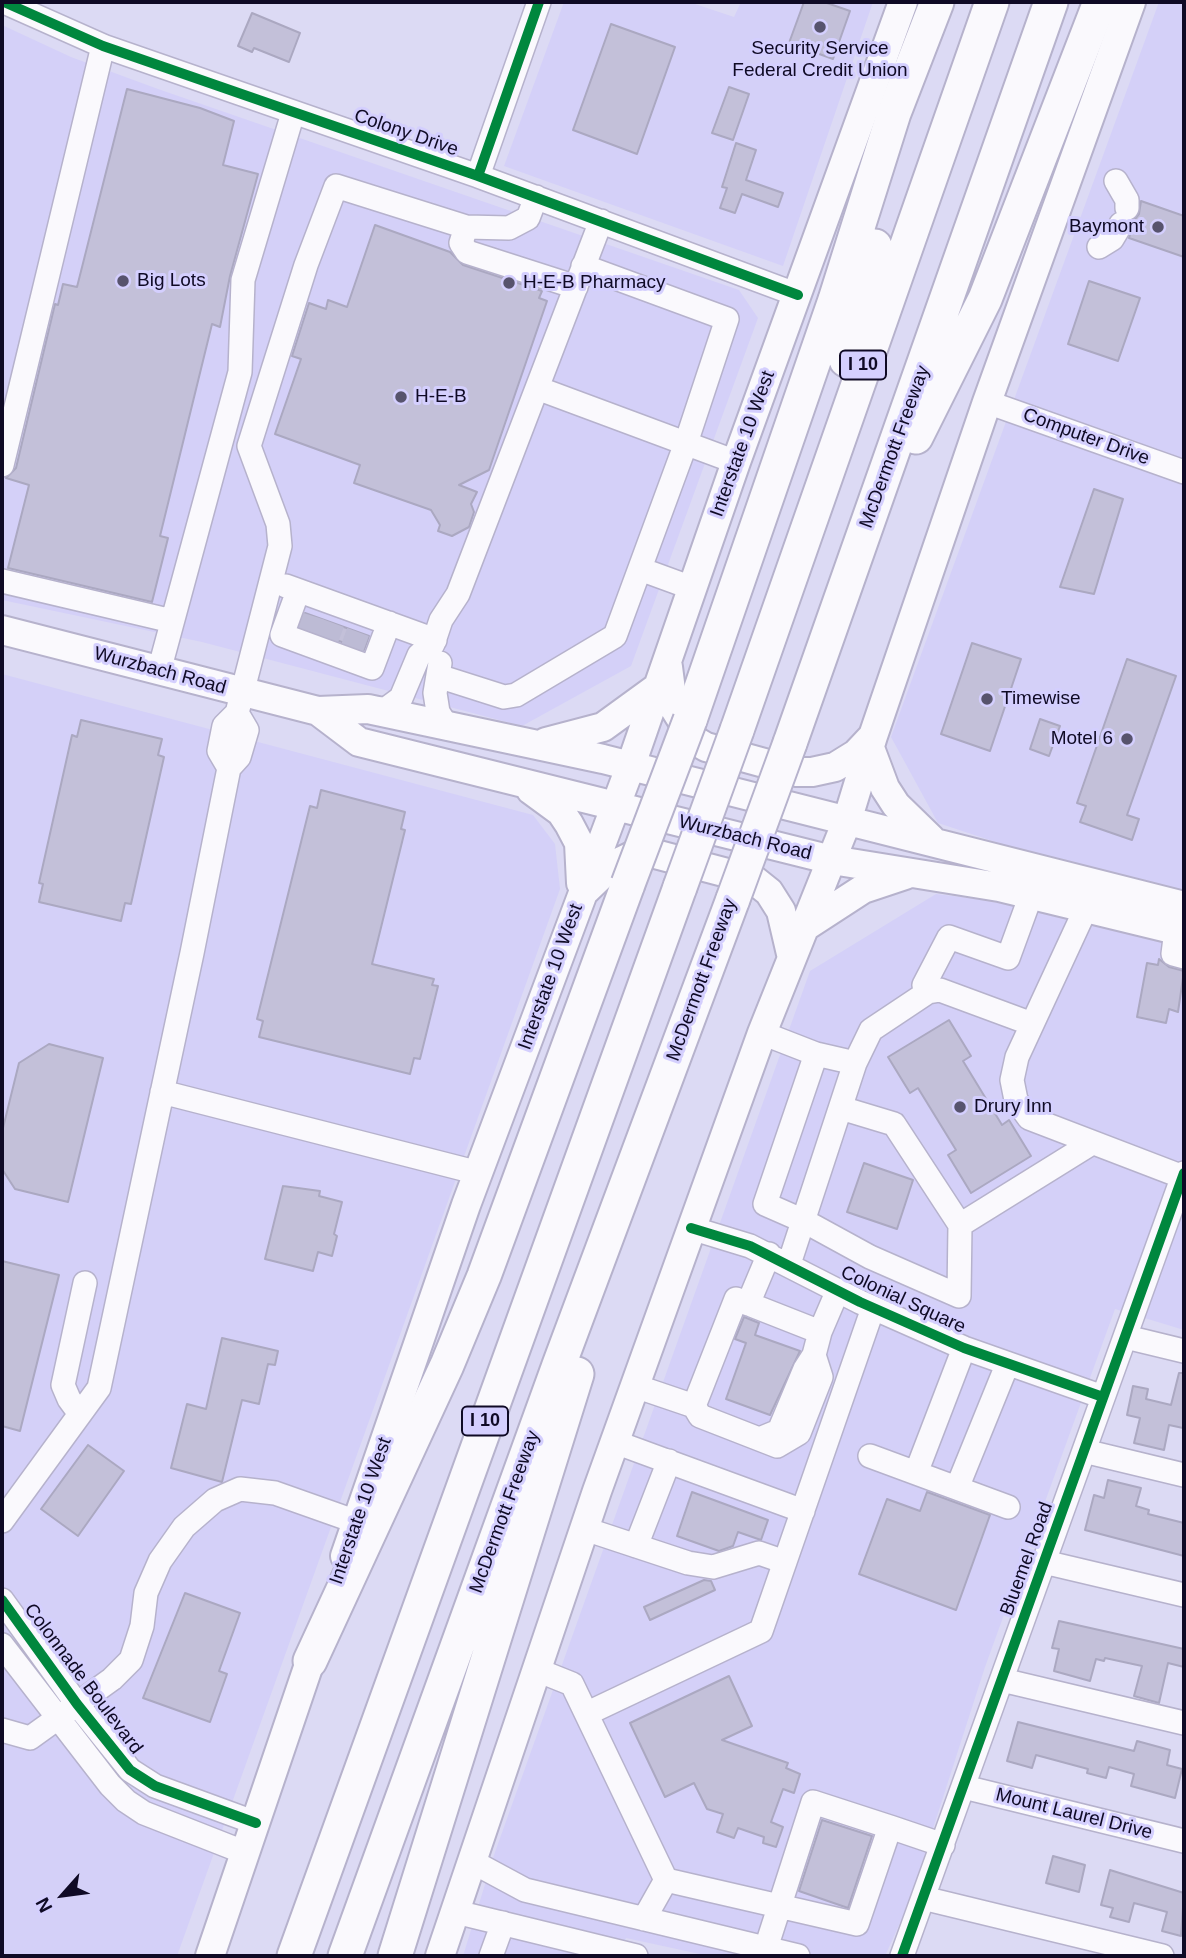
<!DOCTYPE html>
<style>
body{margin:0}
#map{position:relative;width:1186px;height:1958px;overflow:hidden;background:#dcdaf4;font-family:Arial,sans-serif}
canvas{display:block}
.frame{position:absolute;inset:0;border:4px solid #0f0a25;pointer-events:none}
.north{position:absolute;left:28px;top:1860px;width:70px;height:70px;-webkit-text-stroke:5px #d4cffe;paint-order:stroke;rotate:242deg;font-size:19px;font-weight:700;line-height:28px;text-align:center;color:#0f0a25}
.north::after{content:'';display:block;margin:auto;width:24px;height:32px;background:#0f0a25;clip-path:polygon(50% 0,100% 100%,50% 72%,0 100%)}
</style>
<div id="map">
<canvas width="1186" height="1958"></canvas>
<div class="frame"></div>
<div class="north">N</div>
</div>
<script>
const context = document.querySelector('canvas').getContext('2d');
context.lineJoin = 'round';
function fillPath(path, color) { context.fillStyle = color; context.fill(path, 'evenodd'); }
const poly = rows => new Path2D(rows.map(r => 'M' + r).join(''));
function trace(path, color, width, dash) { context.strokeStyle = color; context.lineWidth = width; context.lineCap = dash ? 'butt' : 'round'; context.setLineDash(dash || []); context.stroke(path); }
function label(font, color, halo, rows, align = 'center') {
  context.font = font + ' Arial,sans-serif'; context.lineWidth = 6; context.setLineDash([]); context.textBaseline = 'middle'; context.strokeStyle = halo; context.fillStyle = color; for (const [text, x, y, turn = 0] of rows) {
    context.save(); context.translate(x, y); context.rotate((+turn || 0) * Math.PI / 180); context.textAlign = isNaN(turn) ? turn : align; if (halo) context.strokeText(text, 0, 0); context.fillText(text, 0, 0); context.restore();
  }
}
const built = poly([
 [564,2,689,2,734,17,741,2,873,2,783,266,504,166],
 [1159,2,1184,2,1184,896,1096,875,938,823,891,737],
 [2,25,71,57,158,89,739,290,758,318,631,666,522,726,202,642,2,600],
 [2,674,533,815,555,844,560,889,177,1956,2,1956],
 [936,894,1003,902,1184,945,1184,1330,1115,1309,985,1667,909,1903,885,1956,709,1956,626,1938,618,1956,463,1956,494,1855,810,971]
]);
const building = poly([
 [804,2,824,2,850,11,833,59,789,43,804,2],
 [252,13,300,33,289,62,254,48,252,52,238,46,252,13],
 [611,24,675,47,637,154,573,130,611,24],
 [729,87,749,94,733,140,712,133,729,87],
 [127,89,200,108,234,121,223,165,258,174,230,276,220,327,212,324,160,536,168,538,152,602,8,568,29,485,6,478,16,468,55,304,58,305,63,284,77,287,127,89],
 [736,143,756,150,746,180,783,193,778,207,742,194,735,213,720,208,727,188,722,187,736,143],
 [1141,201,1184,216,1184,257,1129,238,1134,220,1139,214,1141,201],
 [375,225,450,252,463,265,542,291,539,298,547,301,489,470,459,485,477,492,471,504,474,512,469,527,452,536,438,531,440,525,431,510,354,483,360,465,275,434,301,359,292,356,309,303,326,309,328,300,347,307,375,225],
 [1089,281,1140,298,1118,361,1068,344,1089,281],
 [1094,489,1123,499,1094,594,1060,587,1094,489],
 [305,613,369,636,364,650,300,627,305,613],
 [972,643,1021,659,990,751,941,734,972,643],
 [1127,659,1176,676,1127,815,1139,819,1132,840,1080,822,1086,806,1077,803,1127,659],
 [1040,719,1060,726,1049,756,1030,749,1040,719],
 [81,720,162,739,158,755,164,757,131,904,125,903,121,921,39,902,43,884,39,883,72,735,77,737,81,720],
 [321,790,405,812,401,829,405,830,372,964,434,979,432,985,438,986,420,1059,414,1058,410,1074,259,1037,263,1021,257,1019,310,806,317,808,321,790],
 [1159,959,1169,967,1184,971,1178,1012,1169,1009,1166,1023,1137,1017,1147,963,1158,965,1159,959],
 [949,1020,971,1056,963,1061,1002,1125,1009,1120,1031,1156,971,1193,948,1155,956,1150,918,1088,910,1093,888,1057,949,1020],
 [49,1044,103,1058,68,1202,15,1189,2,1169,2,1132,19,1063,49,1044],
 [864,1163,913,1180,897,1229,847,1212,864,1163],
 [283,1186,320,1191,319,1196,342,1202,334,1234,337,1236,332,1256,318,1252,313,1271,265,1259,283,1186],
 [2,1261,59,1275,20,1431,2,1426,2,1261],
 [744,1317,759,1323,755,1335,800,1351,770,1415,726,1399,746,1343,735,1339,744,1317],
 [222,1338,278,1351,275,1365,268,1364,259,1404,242,1400,222,1482,171,1468,187,1404,206,1409,222,1338],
 [1179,1373,1184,1373,1183,1428,1169,1425,1164,1450,1134,1443,1140,1418,1127,1415,1133,1386,1148,1389,1146,1399,1171,1405,1179,1373],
 [88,1445,124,1471,78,1536,41,1509,88,1445],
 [1108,1480,1141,1488,1136,1506,1149,1510,1148,1514,1184,1523,1184,1556,1085,1530,1094,1495,1104,1498,1108,1480],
 [692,1492,768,1520,761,1540,738,1532,733,1546,719,1551,677,1536,692,1492],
 [927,1492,990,1515,956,1610,859,1574,887,1499,920,1511,927,1492],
 [704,1580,711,1581,715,1590,650,1620,644,1607,704,1580],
 [185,1593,240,1613,219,1671,227,1674,210,1722,143,1698,185,1593],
 [1059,1621,1184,1649,1184,1667,1168,1663,1159,1703,1134,1696,1142,1666,1105,1658,1104,1661,1096,1659,1090,1681,1054,1671,1059,1649,1052,1648,1059,1621],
 [729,1676,752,1726,722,1740,788,1763,786,1768,800,1774,794,1793,783,1789,771,1822,783,1827,776,1847,763,1843,764,1837,738,1828,734,1838,717,1832,723,1814,707,1809,694,1783,665,1797,630,1723,729,1676],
 [1018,1722,1134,1751,1137,1741,1170,1750,1167,1765,1182,1769,1175,1798,1131,1786,1134,1774,1109,1767,1106,1778,1087,1773,1088,1769,1036,1755,1032,1768,1007,1761,1018,1722],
 [822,1820,872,1836,848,1908,799,1891,822,1820],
 [1053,1856,1085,1865,1079,1892,1046,1883,1053,1856],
 [1110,1870,1184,1893,1181,1936,1162,1931,1167,1912,1134,1903,1129,1922,1110,1917,1113,1908,1101,1905,1110,1870]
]);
const minorTunnel = poly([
 [307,635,313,616],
 [326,642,333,623],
 [351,651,358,632]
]);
const minor = poly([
 [4,2,103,46,478,176,798,295],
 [478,176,539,2],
 [1116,181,1127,200,1127,208],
 [466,227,461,243,467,252,576,287],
 [1099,247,1112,239,1121,224],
 [537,388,736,462],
 [987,402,1184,472],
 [2,465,103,46],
 [640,569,692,588],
 [2,581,172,621],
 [286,586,435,640],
 [298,591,282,635,372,668,389,623],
 [440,663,435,693,438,712,448,728],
 [159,671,240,372,243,280,293,113],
 [438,676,504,697,516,695,615,636,686,443,727,319,583,266],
 [368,709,386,709,401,698,419,655,433,644,441,620,458,594,601,221],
 [229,768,219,751,224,726,237,713,280,546,278,524,249,446,306,265,336,186,466,227,509,228,528,218,536,197],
 [1086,908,1017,1057,1012,1080,1016,1100,1029,1118,1183,1177],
 [1176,930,1173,954,1184,957],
 [928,992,924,985,949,937,1008,958,1031,895],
 [762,1033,816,1054,855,1063],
 [816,1054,765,1204,806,1222,870,1257,959,1296,960,1225,1092,1143],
 [162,1092,479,1173],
 [841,1108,894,1124,960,1225],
 [691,1228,750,1246,860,1302,964,1348,1103,1397],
 [789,1264,855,1063,871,1030,928,992,940,990,1032,1024],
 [748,1304,769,1254],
 [820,1332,736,1299,694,1406,700,1416,777,1446,799,1433,821,1377,814,1355,820,1332,838,1290],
 [1126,1337,1184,1351],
 [635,1386,694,1406],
 [80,1414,69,1399,63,1385,85,1283],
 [762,1438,779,1431,805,1369,814,1355],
 [615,1442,803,1511],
 [1084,1451,1184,1475],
 [870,1456,1008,1507],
 [916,1473,964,1348],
 [957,1488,1007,1365],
 [2,1521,99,1388,192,953,229,768,239,757,247,730,237,713],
 [585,1529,688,1563,713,1567,759,1553,785,1562],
 [636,1546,669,1461],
 [1044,1562,1184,1595],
 [2,1600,77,1704,130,1770,155,1786,256,1823],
 [2,1645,110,1785,126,1801,144,1813,246,1853],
 [537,1670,572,1684,666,1880,857,1924,890,1827,943,1845],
 [1002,1680,1184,1723],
 [588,1713,761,1631,873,1308],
 [2,1730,30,1738,112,1679,131,1660,142,1626,146,1593,160,1561,184,1527,215,1500,240,1489,275,1493,357,1522],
 [964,1787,1184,1841],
 [473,1862,525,1890,798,1956],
 [923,1898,1162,1956],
 [456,1912,636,1956],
 [644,1919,666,1880],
 [766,1948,813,1802,890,1827],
 [491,1956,503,1923],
 [902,1956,1184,1173]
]);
const major = poly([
 [2,630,318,711,368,709,603,759,1184,906],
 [668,667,673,706,694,740,706,747,797,772,812,772,835,767,856,754,872,737],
 [318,711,359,742,832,860,999,887,1184,932],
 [546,742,603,727,658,687],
 [870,748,885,788,896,805,931,839],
 [531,790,561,812,569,824,579,843,581,883],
 [586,890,611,866,636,854,655,854,754,880,769,892,781,911,792,958],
 [803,928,863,889,905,875],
 [345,1556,466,1205,631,765,736,462,903,2],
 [210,1956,317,1641],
 [440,1956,597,1491,762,1033,847,821,873,736,987,402,1131,2]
]);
const highway = poly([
 [846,360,875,246],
 [916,437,985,299,1100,2],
 [690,720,835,300,894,113,937,2],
 [737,730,992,2],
 [790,743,1051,2],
 [310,1661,447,1365,484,1276,628,884],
 [294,1956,680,887],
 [345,1956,559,1365,733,899],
 [395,1956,577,1374]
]);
const highwayBridge = poly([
 [628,884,690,720],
 [680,887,737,730],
 [733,899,790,743]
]);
const cycleway = poly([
 [4,2,103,46,478,176,798,295],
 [478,176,539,2],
 [691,1228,750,1246,860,1302,964,1348,1103,1397],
 [2,1600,77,1704,130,1770,155,1786,256,1823],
 [902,1956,1184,1173]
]);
const markers = [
 [820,27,7,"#57536d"],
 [1158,227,7,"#57536d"],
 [123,281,7,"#57536d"],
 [509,283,7,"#57536d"],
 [401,397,7,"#57536d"],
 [987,699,7,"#57536d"],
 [1127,739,7,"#57536d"],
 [960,1107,7,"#57536d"]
];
const shields = [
 [863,365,46],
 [485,1421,46]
];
const shieldNames = [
 ["I 10",863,365],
 ["I 10",485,1421]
];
const poiNames = [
 ["Security Service",820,49,"center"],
 ["Federal Credit Union",820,71,"center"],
 ["Baymont",1144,227,"right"],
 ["Big Lots",137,281],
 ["H-E-B Pharmacy",523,283],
 ["H-E-B",415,397],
 ["Timewise",1001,699],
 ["Motel 6",1113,739,"right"],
 ["Drury Inn",974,1107]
];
const streetNames = [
 ["Colony Drive",406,133,19],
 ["Computer Drive",1086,437,20],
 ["Interstate 10 West",743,444,-70],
 ["McDermott Freeway",895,447,-70],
 ["Wurzbach Road",160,671,15],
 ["Wurzbach Road",745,838,14],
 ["Interstate 10 West",551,977,-70],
 ["McDermott Freeway",702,980,-70],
 ["Colonial Square",903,1300,25],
 ["Interstate 10 West",361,1511,-71],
 ["McDermott Freeway",505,1512,-70],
 ["Bluemel Road",1027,1559,-70],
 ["Colonnade Boulevard",83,1679,53],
 ["Mount Laurel Drive",1074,1814,14]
];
fillPath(built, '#d4d0f8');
fillPath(building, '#c3c0d9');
trace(building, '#aba8c1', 2);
trace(minorTunnel, '#bdbbd5', 23, [23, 11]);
trace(minor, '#b6b2cc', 26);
trace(major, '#b6b2cc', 32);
trace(highway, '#b6b2cc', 37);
trace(minor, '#faf9fd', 23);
trace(major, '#faf9fd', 28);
trace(highway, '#faf9fd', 33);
trace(highwayBridge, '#b6b2cc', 37, []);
trace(highwayBridge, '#faf9fd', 33);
trace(cycleway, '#00873e', 10);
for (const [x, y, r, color] of markers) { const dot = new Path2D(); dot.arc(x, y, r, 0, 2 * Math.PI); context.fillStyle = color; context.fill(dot); trace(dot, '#d4cffe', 2.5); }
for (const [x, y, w] of shields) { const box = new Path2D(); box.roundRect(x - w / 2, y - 14.5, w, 29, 5); context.fillStyle = '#d4cffe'; context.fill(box); trace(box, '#0f0a25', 2); }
label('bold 18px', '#0f0a25', null, shieldNames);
label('19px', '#0f0a25', '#d4cffe', poiNames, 'left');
label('19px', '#0f0a25', '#d4cffe', streetNames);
</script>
